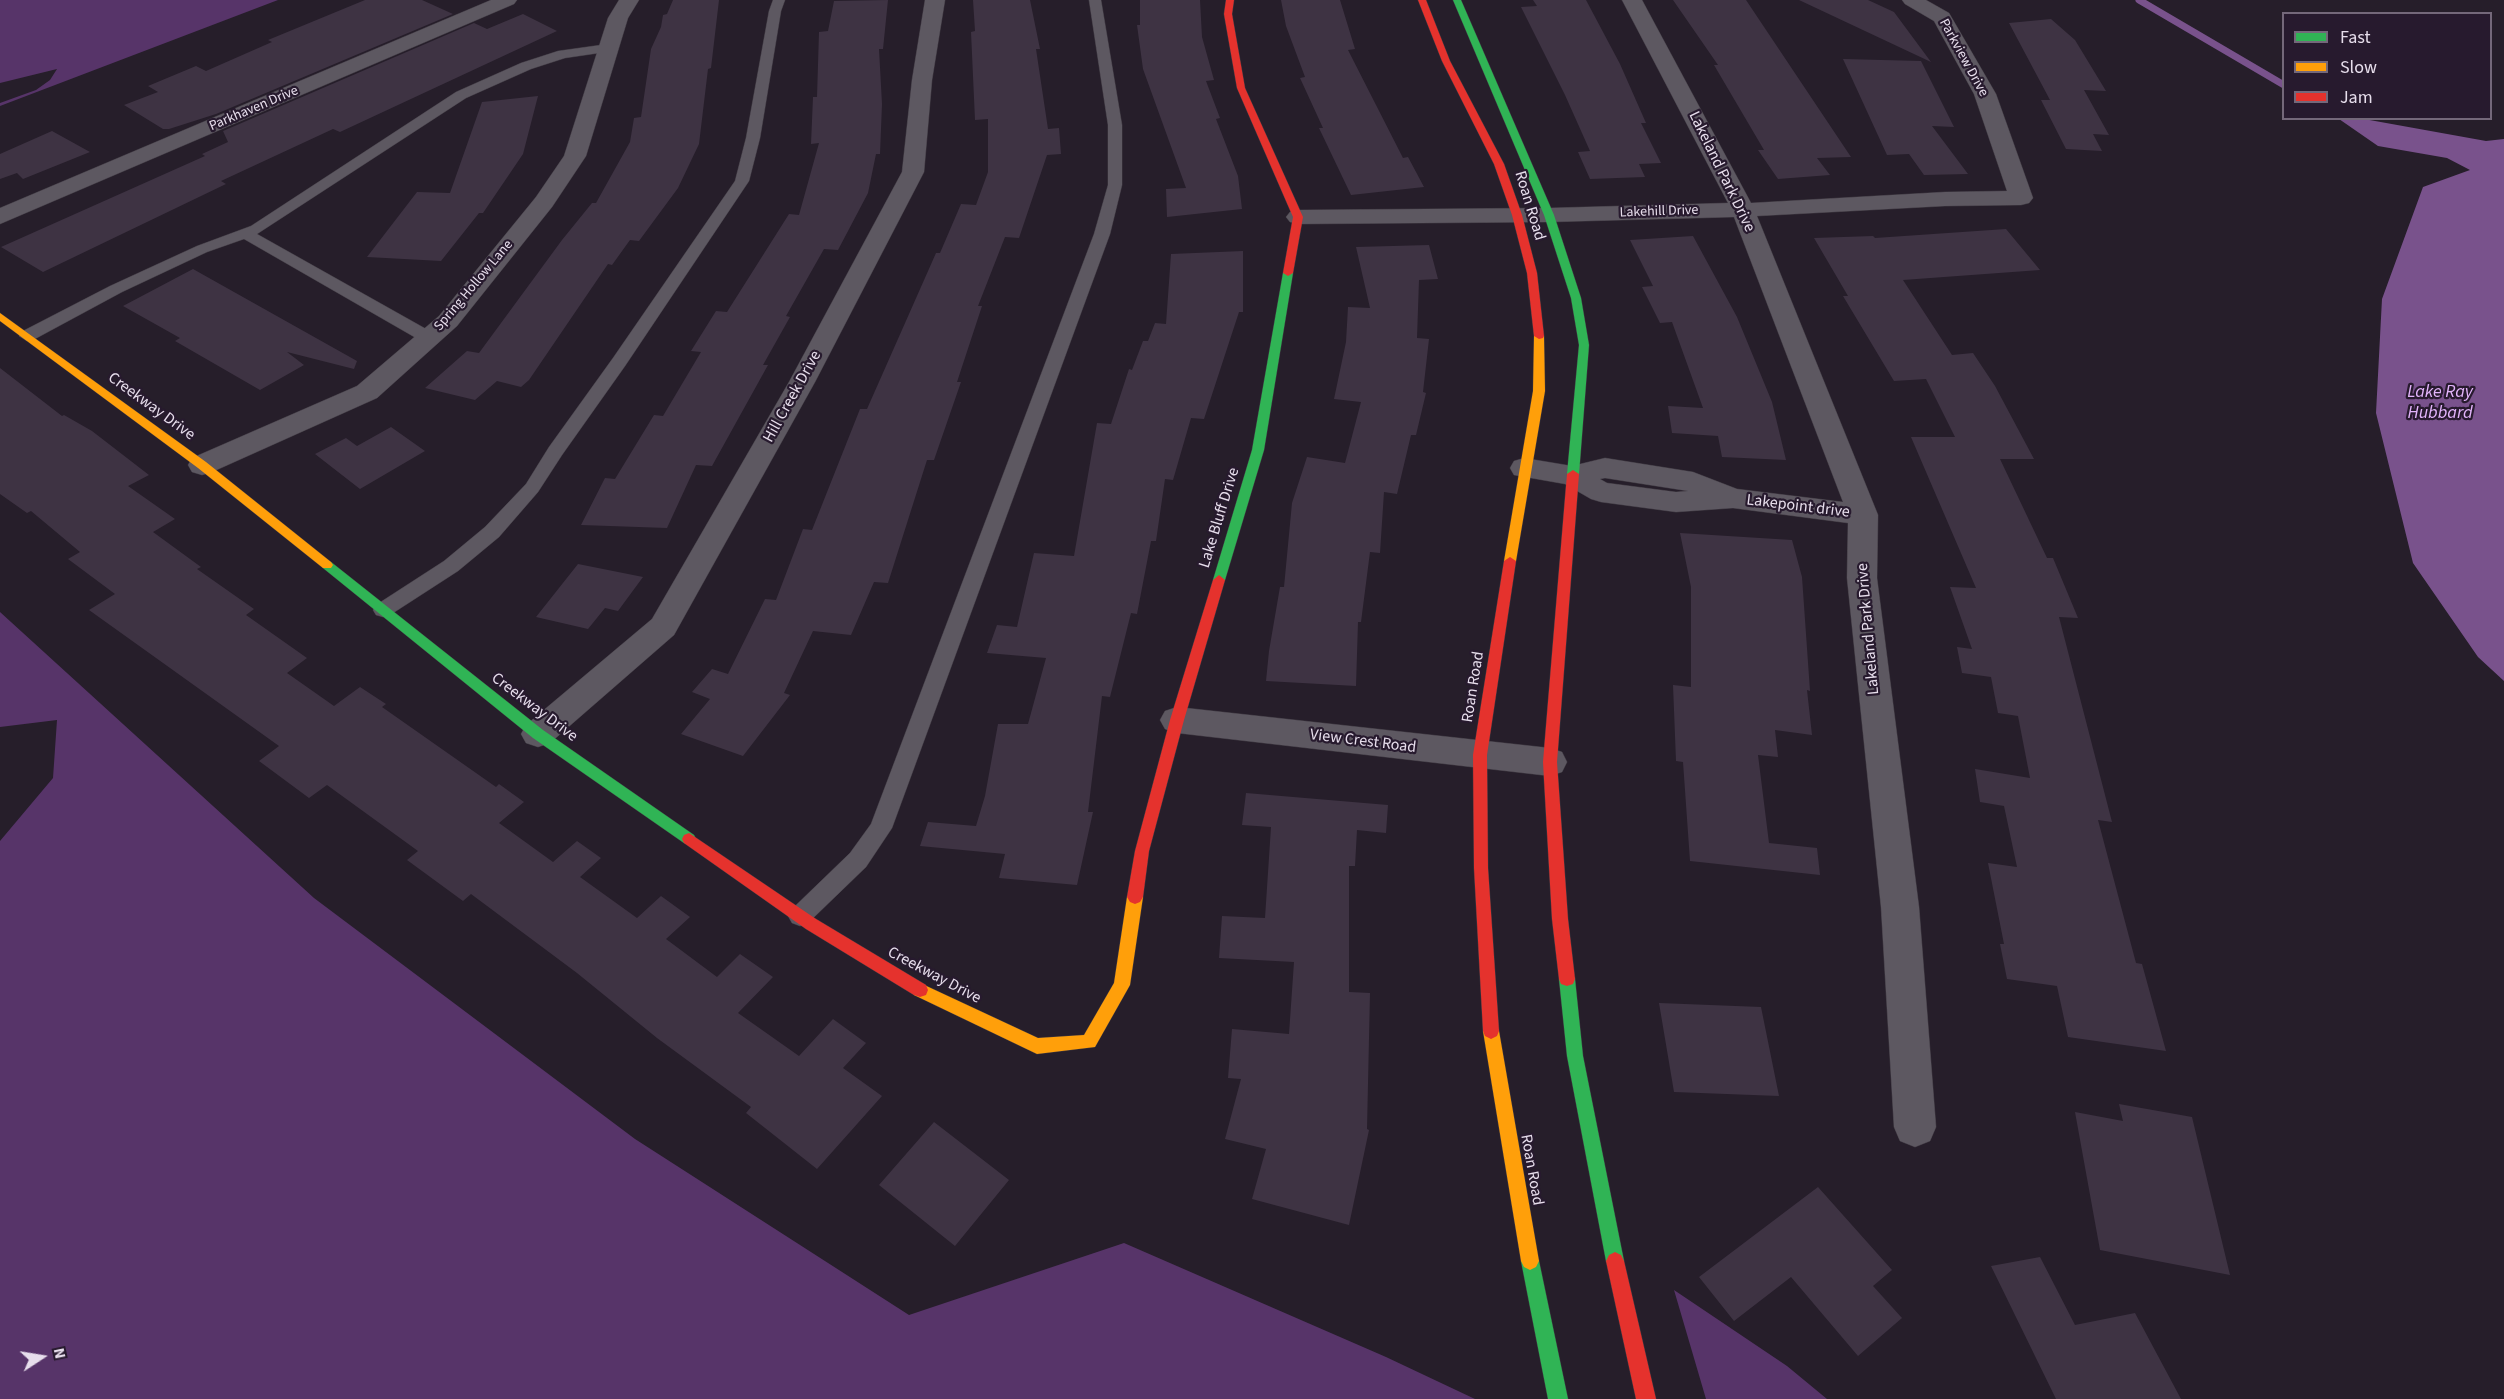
<!DOCTYPE html>
<style>
body{margin:0}
#map{position:relative;width:2504px;height:1399px;overflow:hidden;background:#261e2a;font-family:"Source Sans 3",sans-serif}
canvas{display:block}
.legend{position:absolute;left:2282px;top:12px;width:210px;height:108px;box-sizing:border-box;background:#271a2e;border:2px solid #74687a;margin:0;padding:8px 10px;list-style:none;font-size:18px;color:#e7deec}
.legend li{display:flex;align-items:center;gap:12px;height:30px}
.legend b{width:30px;border:2px solid #74687a}
.north{position:absolute;left:12px;top:1327px;width:60px;height:60px;-webkit-text-stroke:4px #271a2e;paint-order:stroke;rotate:78deg;font-size:16px;font-weight:700;line-height:24px;text-align:center;color:#e7deec}
.north::after{content:'';display:block;margin:auto;width:21px;height:27px;background:#e7deec;clip-path:polygon(50% 0,100% 100%,50% 72%,0 100%)}
</style>
<div id="map">
<canvas width="2504" height="1399"></canvas>
<ul class="legend">
<li><b style="height:8px;background:#30b455"></b>Fast</li>
<li><b style="height:8px;background:#ff9f0a"></b>Slow</li>
<li><b style="height:8px;background:#e5322d"></b>Jam</li>
</ul>
<div class="north">N</div>
</div>
<script>
const context = document.querySelector('canvas').getContext('2d');
context.lineJoin = 'round';
function fillPath(path, color) { context.fillStyle = color; context.fill(path, 'evenodd'); }
const poly = rows => new Path2D(rows.map(r => 'M' + r).join(''));
function trace(path, color, width, dash) { context.strokeStyle = color; context.lineWidth = width; context.lineCap = dash ? 'butt' : 'round'; context.setLineDash(dash || []); context.stroke(path); }
function label(font, color, halo, rows, align = 'center') {
  context.font = font + ' "Source Sans 3",sans-serif'; context.lineWidth = 4.5; context.setLineDash([]); context.textBaseline = 'middle'; context.strokeStyle = halo; context.fillStyle = color; for (const [text, x, y, turn = 0] of rows) {
    context.save(); context.translate(x, y); context.rotate((+turn || 0) * Math.PI / 180); context.textAlign = isNaN(turn) ? turn : align; if (halo) context.strokeText(text, 0, 0); context.fillText(text, 0, 0); context.restore();
  }
}
const forest = poly([
 [0,0,278,0,0,106,0,103,36,90,50,80,57,69,0,83],
 [0,612,314,898,635,1139,909,1315,1124,1243,1386,1357,1475,1399,0,1399,0,841,53,778,57,720,0,727],
 [1674,1290,1787,1366,1827,1399,1706,1399]
]);
const water = poly([
 [2339,119,2364,119,2486,141,2504,139,2504,681,2478,657,2413,563,2376,413,2382,299,2423,187,2470,170,2447,158,2378,146]
]);
const stream = poly([
 [2139,0,2284,85]
]);
const building = poly([
 [365,0,422,0,453,14,216,114,169,129,163,129,124,105,158,92,148,86,196,66,206,71,272,42,268,40],
 [673,0,719,0,711,68,708,69,699,144,678,188,639,241,630,240,612,265,608,264,529,380,521,387,497,381,475,400,425,388,467,351,479,353,562,240,592,203,596,203,630,142,634,118,641,117,651,49,661,27,663,15,667,14],
 [888,0,883,49,879,49,882,104,880,154,876,154,868,193,838,250,824,249,786,316,790,317,763,365,768,365,712,466,696,465,667,528,581,525,605,478,615,479,654,415,663,416,701,352,691,351,716,311,727,312,789,214,799,215,819,143,811,144,813,97,817,97,819,32,828,31,834,1],
 [973,0,1030,0,1040,49,1036,49,1048,129,1059,128,1061,154,1047,155,1019,238,1005,237,978,306,982,306,957,382,961,382,934,460,927,460,888,583,874,582,851,635,813,631,784,693,790,695,743,756,681,734,710,699,692,692,712,669,728,674,765,599,776,600,803,529,812,530,860,409,867,409,936,253,940,253,961,204,976,205,988,172,988,119,975,120,971,32,975,31],
 [1140,0,1200,0,1202,37,1214,80,1206,81,1220,118,1216,119,1238,176,1242,209,1167,217,1166,189,1186,188,1143,69,1137,25,1140,25],
 [1281,0,1340,0,1355,49,1348,50,1403,158,1408,157,1424,187,1351,195,1319,128,1323,128,1300,78,1305,77,1286,26],
 [1533,0,1586,0,1620,64,1646,123,1641,123,1661,163,1639,164,1645,177,1590,179,1578,152,1590,151,1565,95,1521,7,1537,6],
 [1673,0,1746,0,1851,157,1817,158,1830,175,1778,179,1758,150,1764,150,1714,65,1718,65],
 [1799,0,1868,0,1894,12,1931,62],
 [523,14,557,31,340,132,333,129,221,181,226,184,43,272,1,247,205,156,202,154,228,142,223,131,474,23,487,29],
 [2051,19,2075,40,2106,91,2084,90,2109,135,2093,134,2102,151,2066,149,2041,100,2050,100,2009,23],
 [1843,59,1921,61,1954,127,1932,126,1968,174,1924,175,1909,154,1887,155],
 [538,96,523,154,483,213,479,213,441,261,367,257,417,192,450,193,482,102],
 [52,131,90,152,23,179,17,173,0,179,0,154],
 [2006,229,2040,270,1903,280,1952,355,1973,353,1995,386,2034,459,2000,459,2047,558,2053,558,2078,618,2059,617,2112,822,2098,820,2136,963,2142,964,2166,1051,2068,1037,2057,986,2007,979,2000,944,2004,944,1988,863,2017,867,2004,806,1980,802,1975,769,2030,778,2018,716,1998,713,1991,677,1962,673,1957,647,1972,649,1950,587,1976,588,1911,437,1955,437,1926,379,1894,381,1843,296,1848,296,1814,238,1873,236,1875,238],
 [1693,236,1737,317,1772,402,1786,460,1722,457,1718,436,1672,433,1668,406,1703,408,1672,322,1660,323,1642,287,1653,286,1630,240],
 [1429,245,1438,279,1419,280,1417,338,1429,339,1423,392,1426,393,1416,435,1411,435,1397,494,1384,492,1380,553,1370,552,1361,622,1358,622,1356,686,1266,681,1269,651,1280,587,1284,587,1292,503,1307,457,1345,463,1361,402,1334,399,1346,342,1348,307,1370,308,1356,247],
 [1243,251,1243,312,1239,312,1204,419,1191,418,1173,480,1165,479,1156,541,1151,541,1137,614,1131,613,1110,697,1102,696,1088,812,1093,812,1077,885,999,878,1005,854,920,846,928,822,976,826,985,796,998,724,1028,724,1046,658,987,653,997,625,1017,627,1034,553,1074,556,1097,423,1111,424,1129,369,1132,370,1143,341,1148,341,1155,323,1166,324,1171,254],
 [193,269,357,361,354,369,287,352,304,365,260,390,175,341,180,338,123,306],
 [0,368,62,416,64,415,92,431,149,475,128,486,175,519,153,532,201,567,197,569,254,609,246,615,307,658,287,673,334,706,360,687,386,704,382,707,496,787,499,784,524,802,499,823,553,862,577,841,601,858,580,877,637,918,661,896,690,917,666,939,717,977,740,954,773,977,738,1013,799,1056,833,1019,866,1043,843,1068,882,1096,817,1169,746,1113,751,1107,657,1038,577,973,471,894,463,901,407,860,418,851,327,785,309,798,259,761,279,746,89,610,115,594,68,559,80,552,31,511,27,513,0,494],
 [391,427,425,451,360,489,315,454,346,438,357,446],
 [1680,533,1792,540,1802,577,1810,691,1807,690,1812,735,1775,730,1778,757,1758,755,1769,843,1817,848,1820,875,1690,861,1683,762,1676,761,1673,685,1691,687,1691,587],
 [578,564,643,577,618,611,605,608,588,629,536,617],
 [1246,793,1388,805,1386,833,1357,830,1355,866,1349,866,1349,992,1370,993,1367,1129,1369,1130,1349,1225,1252,1199,1266,1149,1225,1139,1241,1079,1228,1078,1232,1029,1289,1034,1294,962,1219,958,1222,916,1265,918,1271,827,1242,825],
 [1659,1003,1761,1007,1779,1096,1674,1092],
 [2119,1104,2192,1117,2230,1275,2100,1250,2075,1112,2123,1121],
 [934,1122,1009,1180,955,1246,879,1185],
 [1818,1187,1892,1270,1873,1286,1902,1318,1858,1356,1791,1277,1734,1321,1699,1277],
 [2040,1257,2075,1325,2135,1313,2181,1399,2056,1399,1991,1266]
]);
const lane = poly([
 [773,0,785,0,781,11,760,138,749,181,625,366,562,455,538,492,499,537,458,571,390,615,383,617,376,615,373,610,376,605,444,561,485,527,526,484,549,447,613,358,735,181,746,138,769,11,773,0],
 [1089,0,1101,0,1122,125,1122,185,1110,234,892,828,866,867,808,923,800,926,792,923,788,916,792,909,850,853,871,824,1094,234,1108,185,1108,125,1089,0],
 [608,44,614,48,613,51,565,58,531,69,466,98,257,234,435,334,437,338,435,342,423,342,244,239,207,252,122,292,33,340,27,341,19,336,21,332,110,286,197,246,251,226,456,92,521,63,558,51,608,44]
]);
const street = poly([
 [491,0,517,0,514,4,0,224,0,208,491,0],
 [619,0,639,0,628,18,586,156,552,207,457,326,377,398,212,472,202,475,192,472,188,465,192,458,357,386,439,316,536,197,564,156,608,18,619,0],
 [925,0,945,0,932,80,924,172,815,382,674,635,550,743,538,747,526,743,521,734,526,725,652,619,789,382,902,172,912,80,925,0],
 [1622,0,1642,0,1751,203,1945,192,2007,191,1974,94,1934,21,1905,4,1902,0,1926,0,1949,13,1996,94,2033,198,2029,203,2021,205,1945,206,1757,216,1878,515,1877,578,1919,907,1936,1127,1930,1141,1915,1147,1900,1141,1894,1127,1881,907,1847,578,1848,523,1733,508,1676,512,1601,502,1591,499,1565,484,1514,475,1510,468,1514,461,1524,458,1572,466,1605,458,1693,472,1737,489,1843,502,1734,217,1549,222,1298,224,1290,222,1286,217,1290,212,1298,210,1549,208,1728,203,1622,0],
 [1605,478,1688,491,1676,492,1607,483,1600,479,1605,478],
 [1177,707,1550,748,1562,752,1567,762,1562,772,1550,776,1177,733,1165,729,1160,720,1165,711,1177,707]
]);
const fast = poly([
 [1453,0,1461,0,1554,215,1581,298,1589,345,1579,474,1573,478,1567,474,1579,345,1571,298,1544,215,1453,0],
 [1288,270,1293,273,1264,450,1225,580,1219,585,1213,580,1252,450,1283,273,1288,270],
 [327,561,331,562,543,730,694,835,696,839,694,843,689,845,684,843,533,738,323,568,321,565,323,562,327,561],
 [1567,972,1573,974,1575,979,1583,1056,1624,1261,1621,1267,1615,1270,1609,1267,1606,1261,1567,1056,1559,979,1561,974,1567,972],
 [1530,1252,1536,1255,1539,1261,1568,1399,1548,1399,1521,1261,1524,1255,1530,1252]
]);
const slow = poly([
 [0,313,206,462,331,562,333,565,331,568,323,568,198,468,0,321,0,313],
 [1539,333,1544,336,1545,391,1516,561,1510,565,1504,561,1533,391,1534,336,1539,333],
 [1135,890,1140,892,1143,897,1130,985,1095,1047,1037,1054,914,995,912,990,914,985,920,983,1038,1038,1084,1035,1114,983,1127,897,1130,892,1135,890],
 [1491,1023,1497,1026,1499,1031,1539,1261,1536,1267,1530,1270,1524,1267,1521,1261,1483,1031,1485,1026,1491,1023]
]);
const jam = poly([
 [1226,0,1234,0,1232,14,1245,88,1303,217,1293,273,1288,276,1283,273,1293,217,1237,88,1224,14,1226,0],
 [1418,0,1426,0,1450,61,1504,164,1522,215,1537,273,1544,336,1543,338,1539,339,1534,336,1527,273,1512,215,1494,164,1442,61,1418,0],
 [1573,470,1579,474,1557,762,1568,919,1575,979,1573,984,1567,986,1561,984,1559,979,1552,919,1543,762,1567,474,1573,470],
 [1510,557,1516,561,1487,755,1488,868,1499,1031,1497,1036,1491,1039,1485,1036,1483,1031,1474,868,1473,755,1504,561,1510,557],
 [1219,575,1225,580,1184,720,1149,851,1143,897,1140,902,1135,904,1130,902,1127,897,1135,851,1170,720,1213,580,1219,575],
 [689,833,816,919,926,985,928,990,926,995,920,997,914,995,806,929,684,843,682,839,684,835,689,833],
 [1615,1252,1621,1255,1624,1261,1656,1399,1636,1399,1606,1261,1609,1255,1615,1252]
]);
const farStreetnames = [
 ["Parkview Drive",1963,58,61],
 ["Parkhaven Drive",254,109,-23],
 ["Lakehill Drive",1659,212,-2],
 ["Spring Hollow Lane",474,286,-50]
];
const streetNames = [
 ["Lakeland Park Drive",1721,172,64],
 ["Roan Road",1529,206,73],
 ["Hill Creek Drive",793,397,-61],
 ["Creekway Drive",151,407,36],
 ["Lakepoint drive",1798,507,7],
 ["Lake Bluff Drive",1220,518,-73],
 ["Lakeland Park Drive",1869,629,-95],
 ["Roan Road",1474,687,-81],
 ["Creekway Drive",534,708,37],
 ["View Crest Road",1363,742,7],
 ["Creekway Drive",934,976,28],
 ["Roan Road",1531,1170,80]
];
const waterNames = [
 ["Lake Ray",2440,393],
 ["Hubbard",2440,414]
];
fillPath(forest, '#573469');
fillPath(water, '#79528c');
trace(stream, '#79528c', 7);
fillPath(building, '#3e3343');
trace(lane, '#3e3841', 1);
trace(street, '#3e3841', 1);
trace(fast, '#3e3841', 1);
trace(slow, '#3e3841', 1);
trace(jam, '#3e3841', 1);
fillPath(lane, '#5d5861');
fillPath(street, '#5d5861');
fillPath(fast, '#30b455');
fillPath(slow, '#ff9f0a');
fillPath(jam, '#e5322d');
label('14px', '#e7deec', '#271a2e', farStreetnames);
label('16px', '#e7deec', '#271a2e', streetNames);
label('italic 18px', '#e3b4fb', '#271a2e', waterNames);
</script>
